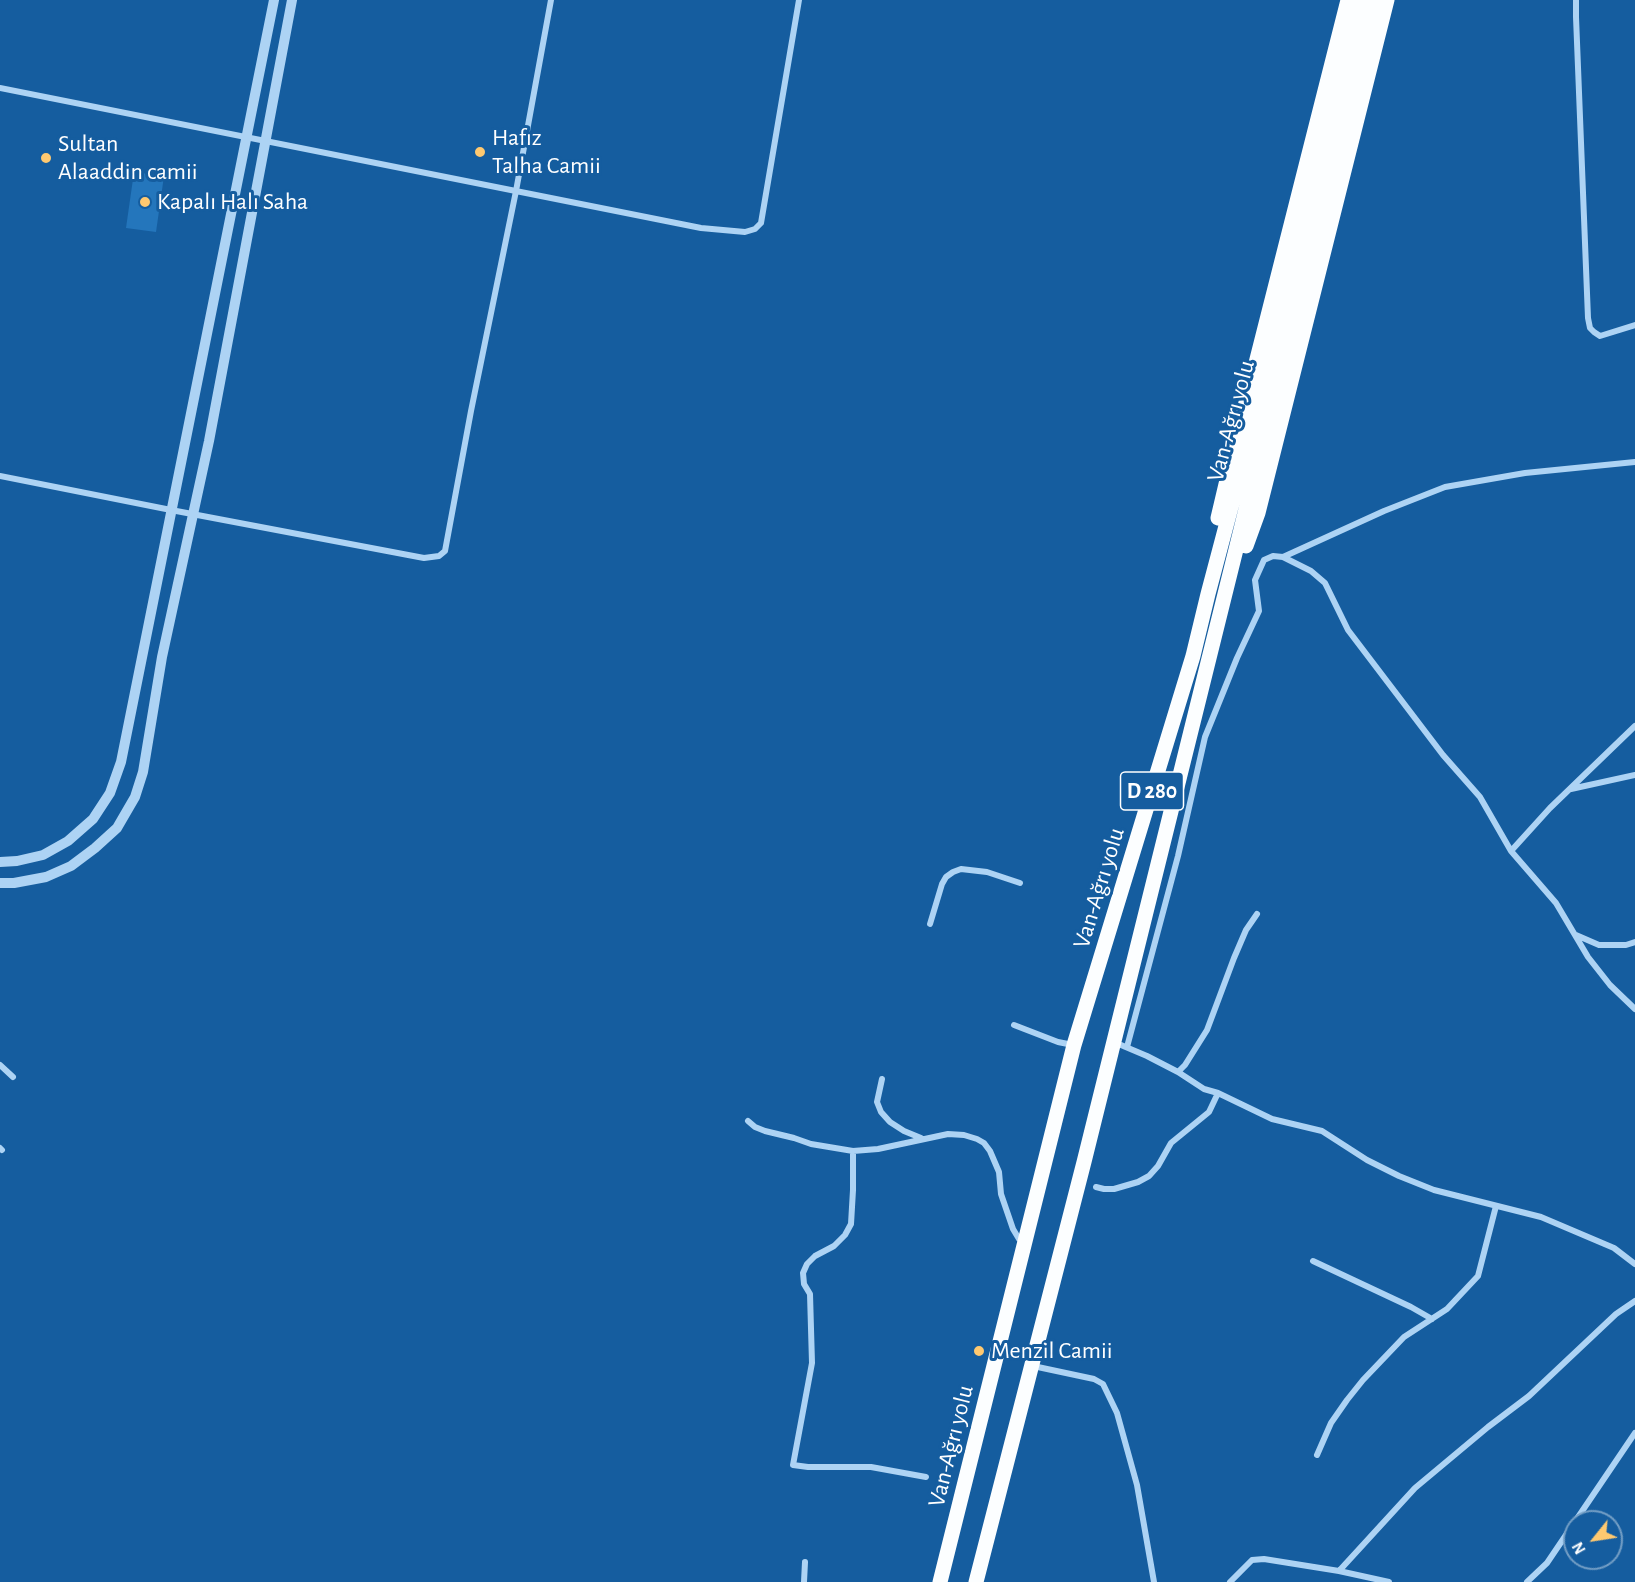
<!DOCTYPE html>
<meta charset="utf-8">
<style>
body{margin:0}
#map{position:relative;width:1635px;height:1582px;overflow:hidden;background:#155d9f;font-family:"Alegreya Sans",sans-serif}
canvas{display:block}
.north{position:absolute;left:1563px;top:1510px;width:60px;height:60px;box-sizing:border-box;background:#155d9f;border:2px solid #739ec5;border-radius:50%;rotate:240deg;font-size:16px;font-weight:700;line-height:24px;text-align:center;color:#fff}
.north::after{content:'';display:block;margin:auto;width:21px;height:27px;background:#ffc970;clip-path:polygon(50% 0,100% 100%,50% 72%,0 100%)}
</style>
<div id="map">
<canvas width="1635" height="1582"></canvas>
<div class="north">N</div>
</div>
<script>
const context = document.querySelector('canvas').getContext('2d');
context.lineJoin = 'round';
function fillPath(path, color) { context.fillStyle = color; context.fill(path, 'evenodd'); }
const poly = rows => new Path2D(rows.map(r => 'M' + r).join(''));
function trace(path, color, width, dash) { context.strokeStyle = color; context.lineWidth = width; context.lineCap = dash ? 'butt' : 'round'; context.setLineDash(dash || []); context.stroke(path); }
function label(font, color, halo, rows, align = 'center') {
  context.font = font + ' "Alegreya Sans",sans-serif'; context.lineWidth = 6; context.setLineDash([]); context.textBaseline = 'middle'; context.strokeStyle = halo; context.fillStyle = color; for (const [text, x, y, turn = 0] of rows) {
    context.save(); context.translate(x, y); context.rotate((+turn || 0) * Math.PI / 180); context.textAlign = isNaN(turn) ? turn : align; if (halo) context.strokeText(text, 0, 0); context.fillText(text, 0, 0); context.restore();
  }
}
const green = poly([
 [134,172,164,176,156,232,126,228]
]);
const minor = poly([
 [1576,0,1576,17,1588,318,1590,328,1594,332,1600,336,1635,325],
 [0,88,701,228,745,232,755,229,761,223,799,0],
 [0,476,171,510,424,558,439,556,445,551,471,411,516,191,551,0],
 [1283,557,1384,511,1445,487,1525,473,1635,462],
 [1571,789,1635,775],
 [1511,851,1550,808,1635,726],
 [930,924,942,884,946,877,953,872,961,869,987,872,1020,883],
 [1576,935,1599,945,1626,945,1635,942],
 [1014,1025,1058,1042,1073,1045],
 [1113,1045,1121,1045,1147,1056,1178,1072,1204,1089,1218,1093,1272,1119,1322,1131,1367,1160,1399,1176,1434,1190,1541,1217,1614,1248,1635,1264],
 [1127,1047,1178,856,1205,737,1237,658,1259,611,1255,580,1264,560,1273,556,1283,557,1311,571,1325,583,1348,630,1443,755,1480,797,1511,851,1556,903,1588,957,1610,985,1635,1009],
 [0,1065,13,1077],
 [1178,1072,1185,1065,1207,1030,1234,958,1246,930,1257,914],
 [882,1079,877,1102,881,1112,890,1122,904,1131,921,1138],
 [748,1121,755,1127,765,1131,794,1138,811,1144,853,1151,878,1149,948,1134,964,1135,977,1139,984,1143,990,1151,999,1172,1001,1194,1013,1229,1019,1239,1024,1243],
 [0,1148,2,1150],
 [853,1151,853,1190,851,1224,845,1235,834,1246,815,1256,807,1264,803,1273,804,1284,810,1294,812,1363,793,1465,808,1467,871,1467,926,1477],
 [1096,1187,1104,1189,1114,1189,1138,1182,1149,1176,1158,1166,1171,1143,1209,1112,1218,1093],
 [1313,1261,1411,1307,1432,1319],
 [1033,1366,1094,1379,1103,1384,1117,1413,1137,1485,1154,1582],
 [1317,1455,1331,1423,1347,1400,1363,1380,1404,1337,1447,1309,1478,1276,1496,1206],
 [1339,1571,1389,1582],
 [804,1582,805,1562],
 [1230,1582,1252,1560,1264,1559,1339,1571,1415,1488,1488,1427,1529,1396,1616,1314,1635,1301],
 [1527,1582,1547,1563,1635,1433]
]);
const tertiary = poly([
 [0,862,17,861,43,855,68,841,93,819,110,793,121,762,274,0],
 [0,883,14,883,46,877,71,866,95,848,117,828,135,797,143,772,162,657,209,441,292,0]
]);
const trunk = poly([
 [1218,518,1235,446,1348,0],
 [1246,546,1258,513,1387,0],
 [940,1582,1074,1045,1193,656,1208,594,1307,220,1362,0],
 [976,1582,1084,1162,1287,344,1375,0]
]);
const markers = [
 [480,152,6,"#ffc970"],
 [46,158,6,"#ffc970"],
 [145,202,6,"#ffc970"],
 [979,1351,6,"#ffc970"]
];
const shields = [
 [1152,791,63]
];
const shieldNames = [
 ["D 280",1152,791]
];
const poiNames = [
 ["Hafız",492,138],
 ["Talha Camii",492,166],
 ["Sultan",58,144],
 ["Alaaddin camii",58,172],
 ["Kapalı Halı Saha",157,202],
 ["Menzil Camii",991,1351]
];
const streetNames = [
 ["Van-Ağrı yolu",1231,421,-75],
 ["Van-Ağrı yolu",1099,888,-73],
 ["Van-Ağrı yolu",951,1446,-76]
];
fillPath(green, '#2476bc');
trace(minor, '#add3f4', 6);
trace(tertiary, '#add3f4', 10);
trace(trunk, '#fcfeff', 15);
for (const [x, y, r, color] of markers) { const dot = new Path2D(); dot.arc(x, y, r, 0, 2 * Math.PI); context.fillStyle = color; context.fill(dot); trace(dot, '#155d9f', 2); }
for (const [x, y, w] of shields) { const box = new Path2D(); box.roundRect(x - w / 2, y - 19, w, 38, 4.5); context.fillStyle = '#155d9f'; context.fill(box); trace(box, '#fff', 1.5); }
label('bold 22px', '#fff', null, shieldNames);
label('24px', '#fff', '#155d9f', poiNames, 'left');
label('24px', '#fff', '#155d9f', streetNames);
</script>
